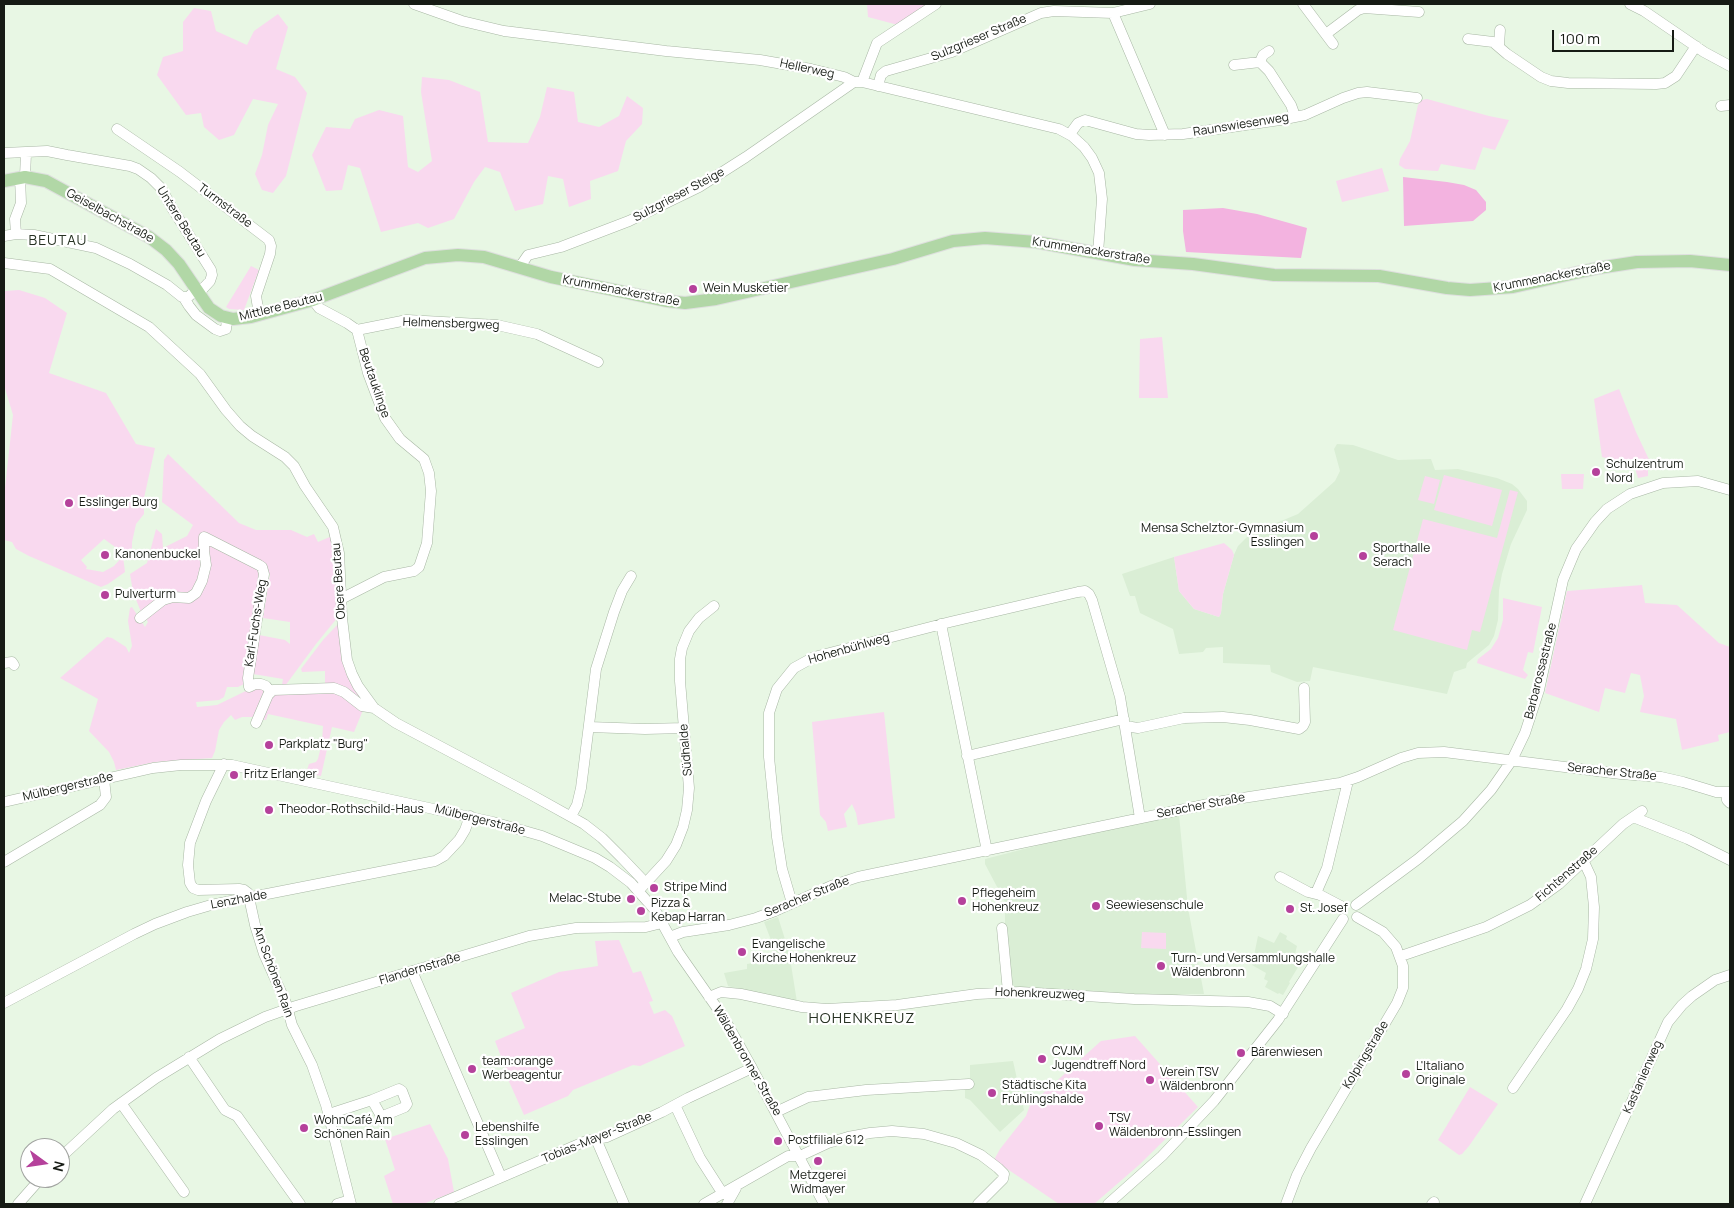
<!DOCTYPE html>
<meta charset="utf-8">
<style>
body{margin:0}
#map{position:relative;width:1734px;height:1208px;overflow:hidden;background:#e8f7e4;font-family:Manrope,sans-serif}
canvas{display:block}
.frame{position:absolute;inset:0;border:5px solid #161b14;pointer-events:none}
.north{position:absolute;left:20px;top:1138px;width:50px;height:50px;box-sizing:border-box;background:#fff;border:1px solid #a2a4a1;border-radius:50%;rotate:104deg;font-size:14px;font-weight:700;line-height:20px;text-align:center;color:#161b14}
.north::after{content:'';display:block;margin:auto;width:18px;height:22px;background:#b5419b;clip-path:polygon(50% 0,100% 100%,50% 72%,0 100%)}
.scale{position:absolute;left:1552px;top:30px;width:122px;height:22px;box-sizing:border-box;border:2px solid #161b14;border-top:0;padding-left:6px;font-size:15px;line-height:18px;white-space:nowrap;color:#161b14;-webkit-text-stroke:4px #fff;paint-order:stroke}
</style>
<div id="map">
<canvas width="1734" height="1208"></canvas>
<div class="frame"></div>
<div class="north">N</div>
<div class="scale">100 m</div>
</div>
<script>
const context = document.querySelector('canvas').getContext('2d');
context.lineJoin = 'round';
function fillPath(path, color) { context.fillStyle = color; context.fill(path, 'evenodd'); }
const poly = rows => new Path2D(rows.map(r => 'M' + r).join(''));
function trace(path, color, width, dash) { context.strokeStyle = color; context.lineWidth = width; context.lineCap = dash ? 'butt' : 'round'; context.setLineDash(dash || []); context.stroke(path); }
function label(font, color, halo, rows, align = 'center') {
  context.font = font + ' Manrope,sans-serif'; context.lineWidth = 4.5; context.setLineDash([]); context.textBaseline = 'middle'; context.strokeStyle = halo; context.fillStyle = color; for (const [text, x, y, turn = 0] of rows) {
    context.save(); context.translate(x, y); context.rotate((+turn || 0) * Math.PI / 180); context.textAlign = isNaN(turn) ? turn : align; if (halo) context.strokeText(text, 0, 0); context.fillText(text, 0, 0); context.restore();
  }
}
const built = poly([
 [1337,444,1353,445,1398,460,1431,459,1435,470,1458,469,1497,478,1512,484,1518,489,1527,501,1527,510,1511,544,1502,574,1499,590,1498,620,1494,636,1489,645,1467,663,1466,668,1454,672,1447,694,1313,667,1310,681,1297,682,1271,672,1270,665,1223,663,1223,647,1206,648,1203,652,1179,654,1173,629,1140,613,1135,596,1130,596,1122,574,1174,557,1179,591,1194,609,1219,617,1221,613,1223,594,1234,555,1238,546,1250,534,1298,514,1335,481,1340,471,1334,449],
 [1179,815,1188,908,1204,994,1181,994,1172,996,1012,987,1005,926,1005,902,985,864,985,859,1067,838],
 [778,917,789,952,797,1002,728,986,724,973,747,969,747,964,770,960,769,955,773,954,771,940,764,922],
 [1280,932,1287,936,1286,939,1297,946,1295,954,1303,959,1289,982,1290,983,1283,995,1279,993,1278,994,1265,987,1268,981,1264,979,1266,973,1252,965,1258,936,1274,943],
 [1013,1061,1024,1110,1000,1132,970,1100,965,1098,965,1088,970,1087,970,1065]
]);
const green = poly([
 [867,4,931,4,898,25,868,17],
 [194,8,211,11,216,31,247,45,254,31,278,14,288,27,276,69,295,77,307,93,286,176,273,193,262,190,255,174,262,155,268,125,278,104,253,99,234,135,219,140,204,127,201,113,186,115,157,75,163,57,183,51,183,22],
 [422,77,449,80,480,92,488,142,528,143,540,117,547,87,574,92,578,122,599,127,619,116,627,96,643,108,642,124,626,141,618,171,590,181,591,199,569,207,563,179,548,176,543,204,515,211,500,172,485,167,474,182,454,219,428,228,418,223,381,232,360,168,348,165,342,190,326,191,312,155,326,127,350,129,355,119,379,110,403,116,408,167,418,172,432,161,421,92],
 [1427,99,1489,116,1509,120,1495,150,1483,147,1475,170,1441,164,1438,171,1405,169,1399,165,1400,159,1410,141,1418,105,1422,100],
 [1382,168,1389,191,1342,202,1336,181],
 [251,266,259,270,244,310,229,309,226,307],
 [19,290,45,298,67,313,49,373,106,393,136,444,155,448,144,498,143,498,140,504,144,508,144,514,136,524,132,542,132,548,125,554,104,539,81,560,87,567,86,569,103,572,114,566,123,556,125,572,108,584,101,587,29,556,16,549,12,542,4,540,4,497,13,415,4,385,4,291],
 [1162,337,1168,398,1139,398,1140,339],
 [1619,389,1636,432,1653,468,1648,468,1648,476,1638,478,1634,465,1602,457,1594,399],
 [168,454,239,523,256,530,291,530,307,537,314,534,318,542,332,536,335,546,338,617,316,644,285,686,282,685,283,679,253,674,259,635,285,640,290,644,290,622,263,618,270,574,261,572,244,684,238,687,227,687,224,697,219,700,196,702,197,707,217,705,252,688,262,689,264,692,254,717,242,717,235,720,231,715,224,722,219,730,215,751,212,758,155,762,116,770,114,762,109,752,89,731,98,699,60,678,107,637,112,638,126,647,129,653,132,646,128,621,130,608,132,607,145,627,148,622,141,612,133,592,130,574,147,563,156,529,162,534,163,548,187,536,193,525,162,502,164,460],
 [1561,474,1584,474,1583,489,1562,489],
 [1444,475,1502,490,1492,526,1434,510],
 [1425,476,1440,480,1434,504,1418,500],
 [1510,490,1518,492,1480,632,1472,630,1467,650,1393,630,1423,519,1497,538],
 [1224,543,1232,550,1234,555,1223,594,1221,613,1219,617,1194,609,1179,591,1174,557],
 [1642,585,1645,603,1677,605,1719,643,1730,647,1730,732,1718,735,1719,741,1682,750,1676,719,1640,712,1644,696,1640,675,1631,673,1625,693,1605,688,1599,712,1545,693,1567,591],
 [1503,598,1542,607,1533,653,1528,652,1523,670,1528,675,1525,679,1477,663,1478,659,1491,649,1498,638,1503,620],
 [339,623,364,701,363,710,354,732,332,727,321,776,306,773,309,764,316,762,318,759,322,742,323,726,268,714,266,720,262,719,272,695,325,684,325,671,302,672,301,669,323,640],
 [884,712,895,818,858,825,856,813,852,804,844,814,847,827,828,831,826,822,820,815,812,722],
 [1142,932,1166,933,1166,949,1141,948],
 [619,940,633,973,641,971,653,1001,649,1002,654,1014,665,1010,672,1016,685,1046,640,1066,633,1065,573,1090,568,1096,524,1115,507,1077,505,1067,495,1041,525,1028,511,993,559,972,598,966,595,941],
 [1135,1036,1198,1107,1139,1165,1094,1204,1059,1204,994,1160,1000,1149,1026,1116,1030,1105,1101,1041],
 [1470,1087,1498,1104,1469,1146,1462,1154,1459,1155,1438,1140],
 [430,1124,448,1159,454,1192,423,1204,393,1204,384,1176,395,1170,385,1139]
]);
const water = poly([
 [1403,177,1447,182,1464,185,1476,190,1486,202,1486,210,1473,221,1404,226],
 [1223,208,1257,214,1307,228,1301,258,1186,252,1183,231,1183,210]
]);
const minor = poly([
 [414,4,462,21,504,31,666,51,760,60,811,69,844,77,854,82,862,82,1059,129,1072,136,1084,147,1092,158,1099,173,1102,199,1098,253],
 [1303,4,1333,44],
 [1630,4,1644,11,1704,52,1730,66],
 [1113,13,1165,135],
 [1326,34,1358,10,1364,8,1419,12],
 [1468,39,1493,42,1507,54,1541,77,1551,81,1568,83,1656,84,1665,83,1676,76,1696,46],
 [1499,45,1500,30],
 [1260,62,1263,55,1269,51],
 [1234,65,1260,62,1269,71,1291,105,1295,116],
 [862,82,877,43,936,4],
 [878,86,881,75,886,71,952,52,1041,13,1054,11,1113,13,1150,4],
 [1721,106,1730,105],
 [117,129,180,172,269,240,271,246,270,254,256,296,259,314],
 [1070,134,1078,123,1085,120,1136,134,1149,135,1183,134,1280,120,1305,115,1343,98,1358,93,1367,92,1417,98],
 [4,153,47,151,67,155,130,166,138,169,151,178,161,188,172,208,211,270,212,275,210,281,198,294],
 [25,177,26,153],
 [16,234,15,219,21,203,20,177],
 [4,236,16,234,34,235,96,248,130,264,167,285,182,297,188,297,196,290],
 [4,263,50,269,149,327,200,374,226,410,240,426,252,436,285,457,294,466,305,486,333,527,339,553,342,618,347,660,352,674,358,686,374,708,396,723,530,794,584,824,602,838,622,858,641,878,645,884],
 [519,268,528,255,561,247,629,221,699,187,746,157,854,82],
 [184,298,189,306,196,315,215,329,220,331,226,329,227,318],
 [313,300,319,308,347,323,357,330,368,373,385,418,400,439,424,459,429,473,431,491,427,543,419,567,414,571,384,577,341,599],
 [357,330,407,320,497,325,537,334,598,362],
 [140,618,163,600,173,597,189,598,196,593,202,581,206,565,204,551,204,537,259,565,262,567,264,574,248,678,249,687,255,684,261,684,266,686,270,691],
 [941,624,987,851],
 [4,663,12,662,14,665],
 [256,723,268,695,273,690,334,688,344,692,362,706,374,708],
 [1125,726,1138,728,1184,718,1223,717,1250,720,1299,729,1303,726,1305,722,1304,688],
 [589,727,645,729,684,728],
 [967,756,1124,719],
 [224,764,206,801,190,843,188,865,190,883,193,888,198,890,239,889,244,890,248,893,255,925,264,954,286,1003,292,1025,312,1065,326,1105,351,1204],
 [1726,793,1727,800,1730,803],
 [4,802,153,768,181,765,232,765,493,822,542,836,595,858,610,867,631,883,655,910,678,952,724,1018,752,1068,824,1204],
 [571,816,577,805,581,788,596,669,614,612,622,591,631,576],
 [1633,817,1688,839,1730,860],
 [4,862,100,805,106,797,104,779],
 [1280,877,1308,892,1320,895,1341,906],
 [641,888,666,861,676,845,683,827,687,810,689,788,680,681,680,659,682,648,689,631,699,618,714,606],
 [1316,893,1327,868,1348,781],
 [792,903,782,869,777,837,769,757,769,713,777,689,794,668,814,657,950,622,1078,592,1085,591,1089,594,1092,600,1120,697,1140,818],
 [1356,905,1418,859,1463,821,1491,790,1512,760,1525,733,1539,690,1563,580,1576,549,1595,522,1607,509,1630,494,1663,483,1698,481,1730,490],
 [1002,928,1008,992],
 [670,937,683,932,729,925,756,918,775,911,831,886,858,877,1223,801,1340,783,1358,777,1401,758,1418,753,1444,752,1621,774,1661,777,1683,782,1716,792,1730,792],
 [1401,956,1486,927,1530,905,1559,884,1623,824,1642,811],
 [412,971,501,1177],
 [709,997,721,992,741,994,802,1007,827,1009,897,1005,977,994,1020,992,1134,999,1248,1002,1270,1006,1283,1014],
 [4,1003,134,934,155,924,187,912,211,905,435,861,444,856,459,840,465,830,470,816],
 [189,1057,225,1110,237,1116,300,1204],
 [1513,1088,1567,1009,1578,989,1586,969,1593,939,1594,907,1591,877,1584,862],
 [121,1103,184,1192],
 [675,1105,700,1158,723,1194],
 [776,1112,808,1097,866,1090,969,1084],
 [329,1114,372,1100,399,1089,402,1091,407,1104,405,1107,383,1116,380,1114,372,1100],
 [596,1139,624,1204],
 [60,1158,113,1109,156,1078,220,1039,265,1017,296,1006,529,936,576,928,646,927,662,923],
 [18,1204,41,1178],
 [337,1204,350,1200],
 [439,1204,586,1141,607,1137,662,1112,688,1098,752,1068],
 [704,1204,788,1156,800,1156,828,1143,848,1137,870,1133,892,1131,924,1134,956,1143,981,1155,998,1168,1004,1174,1003,1179,978,1204],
 [727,1204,736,1188],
 [1108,1204,1162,1156,1214,1101,1278,1020,1343,919],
 [1286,1204,1297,1175,1311,1148,1397,1003,1403,988,1403,966,1396,947,1383,932,1357,917],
 [1432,1204,1434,1202],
 [1585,1204,1668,1022,1682,1005,1692,996,1715,980,1730,975]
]);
const major = poly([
 [4,181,25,177,46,181,149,237,166,250,179,264,209,308,221,316,233,319,251,317,313,300,425,258,458,255,484,257,551,277,667,301,685,303,716,299,893,259,953,241,985,238,1036,242,1135,260,1193,264,1274,275,1379,276,1447,288,1470,290,1513,287,1598,268,1637,262,1690,261,1730,265]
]);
const markers = [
 [693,289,5,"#b5419b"],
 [1596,472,5,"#b5419b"],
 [69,503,5,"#b5419b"],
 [1314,536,5,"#b5419b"],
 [105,555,5,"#b5419b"],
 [1363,556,5,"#b5419b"],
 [105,595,5,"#b5419b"],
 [269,745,5,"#b5419b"],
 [234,775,5,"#b5419b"],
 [269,810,5,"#b5419b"],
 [654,888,5,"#b5419b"],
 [631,899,5,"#b5419b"],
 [962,901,5,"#b5419b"],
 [1096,906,5,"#b5419b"],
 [1290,909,5,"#b5419b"],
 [641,911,5,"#b5419b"],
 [742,952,5,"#b5419b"],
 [1161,966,5,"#b5419b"],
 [1241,1053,5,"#b5419b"],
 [1042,1059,5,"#b5419b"],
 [472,1069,5,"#b5419b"],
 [1406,1074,5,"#b5419b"],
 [1150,1080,5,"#b5419b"],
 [992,1093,5,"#b5419b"],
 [1099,1126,5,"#b5419b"],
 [304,1128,5,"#b5419b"],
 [465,1135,5,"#b5419b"],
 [778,1141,5,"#b5419b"],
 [818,1161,5,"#b5419b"]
];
const streetNames = [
 ["Sulzgrieser Straße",979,38,-23],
 ["Hellerweg",807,69,12],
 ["Raunswiesenweg",1241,125,-9],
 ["Sulzgrieser Steige",679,195,-28],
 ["Turmstraße",225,206,37],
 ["Geiselbachstraße",110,216,29],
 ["Untere Beutau",181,222,58],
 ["Krummenackerstraße",1091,251,9],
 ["Krummenackerstraße",1552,277,-11],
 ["Krummenackerstraße",621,291,11],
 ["Mittlere Beutau",281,307,-14],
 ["Helmensbergweg",451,324,2],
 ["Beutauklinge",374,383,71],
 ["Obere Beutau",339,581,-94],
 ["Karl-Fuchs-Weg",256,623,-81],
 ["Hohenbühlweg",849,649,-16],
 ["Barbarossastraße",1541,671,-76],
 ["Südhalde",686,750,-95],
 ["Seracher Straße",1612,772,6],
 ["Mülbergerstraße",68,787,-13],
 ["Seracher Straße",1201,806,-11],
 ["Mülbergerstraße",480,820,14],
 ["Fichtenstraße",1567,874,-41],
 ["Seracher Straße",807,897,-22],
 ["Lenzhalde",239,900,-11],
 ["Flandernstraße",420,969,-17],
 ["Am Schönen Rain",273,972,70],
 ["Hohenkreuzweg",1040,994,2],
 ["Kolpingstraße",1366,1055,-59],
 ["Wäldenbronner Straße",747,1061,60],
 ["Kastanienweg",1643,1077,-66],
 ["Tobias-Mayer-Straße",597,1138,-22]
];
const poiNames = [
 ["Wein Musketier",703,289],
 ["Schulzentrum",1606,465],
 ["Nord",1606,479],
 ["Esslinger Burg",79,503],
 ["Mensa Schelztor-Gymnasium",1304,529,"right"],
 ["Esslingen",1304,543,"right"],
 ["Sporthalle",1373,549],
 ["Serach",1373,563],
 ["Kanonenbuckel",115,555],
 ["Pulverturm",115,595],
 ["Parkplatz \"Burg\"",279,745],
 ["Fritz Erlanger",244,775],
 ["Theodor-Rothschild-Haus",279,810],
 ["Stripe Mind",664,888],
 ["Pflegeheim",972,894],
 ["Hohenkreuz",972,908],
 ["Melac-Stube",621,899,"right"],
 ["Pizza &",651,904],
 ["Kebap Harran",651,918],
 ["Seewiesenschule",1106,906],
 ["St. Josef",1300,909],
 ["Evangelische",752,945],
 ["Kirche Hohenkreuz",752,959],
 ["Turn- und Versammlungshalle",1171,959],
 ["Wäldenbronn",1171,973],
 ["CVJM",1052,1052],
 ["Jugendtreff Nord",1052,1066],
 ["Bärenwiesen",1251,1053],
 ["team:orange",482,1062],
 ["Werbeagentur",482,1076],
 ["L'Italiano",1416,1067],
 ["Originale",1416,1081],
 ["Verein TSV",1160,1073],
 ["Wäldenbronn",1160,1087],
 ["Städtische Kita",1002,1086],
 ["Frühlingshalde",1002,1100],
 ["TSV",1109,1119],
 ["Wäldenbronn-Esslingen",1109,1133],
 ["WohnCafé Am",314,1121],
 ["Schönen Rain",314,1135],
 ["Lebenshilfe",475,1128],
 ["Esslingen",475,1142],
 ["Postfiliale 612",788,1141],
 ["Metzgerei",818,1176,"center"],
 ["Widmayer",818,1190,"center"]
];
const neighbourhoodNames = [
 ["BEUTAU",58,241]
];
const quarterNames = [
 ["HOHENKREUZ",862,1019]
];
fillPath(built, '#daeed5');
fillPath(green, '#f9d9ef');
fillPath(water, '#f3b3e0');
trace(minor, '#a8b7a4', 11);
trace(major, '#dedfde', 14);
trace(minor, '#fff', 10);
trace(major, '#b1d7a6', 12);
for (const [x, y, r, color] of markers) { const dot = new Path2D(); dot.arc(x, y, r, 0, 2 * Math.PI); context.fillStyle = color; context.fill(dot); trace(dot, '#fff', 2); }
label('12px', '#161b14', '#fff', streetNames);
label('12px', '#161b14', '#fff', poiNames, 'left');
context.letterSpacing = '1px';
label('14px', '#273223', '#fff', neighbourhoodNames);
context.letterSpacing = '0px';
context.letterSpacing = '1px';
label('15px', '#273223', '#fff', quarterNames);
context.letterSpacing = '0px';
</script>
